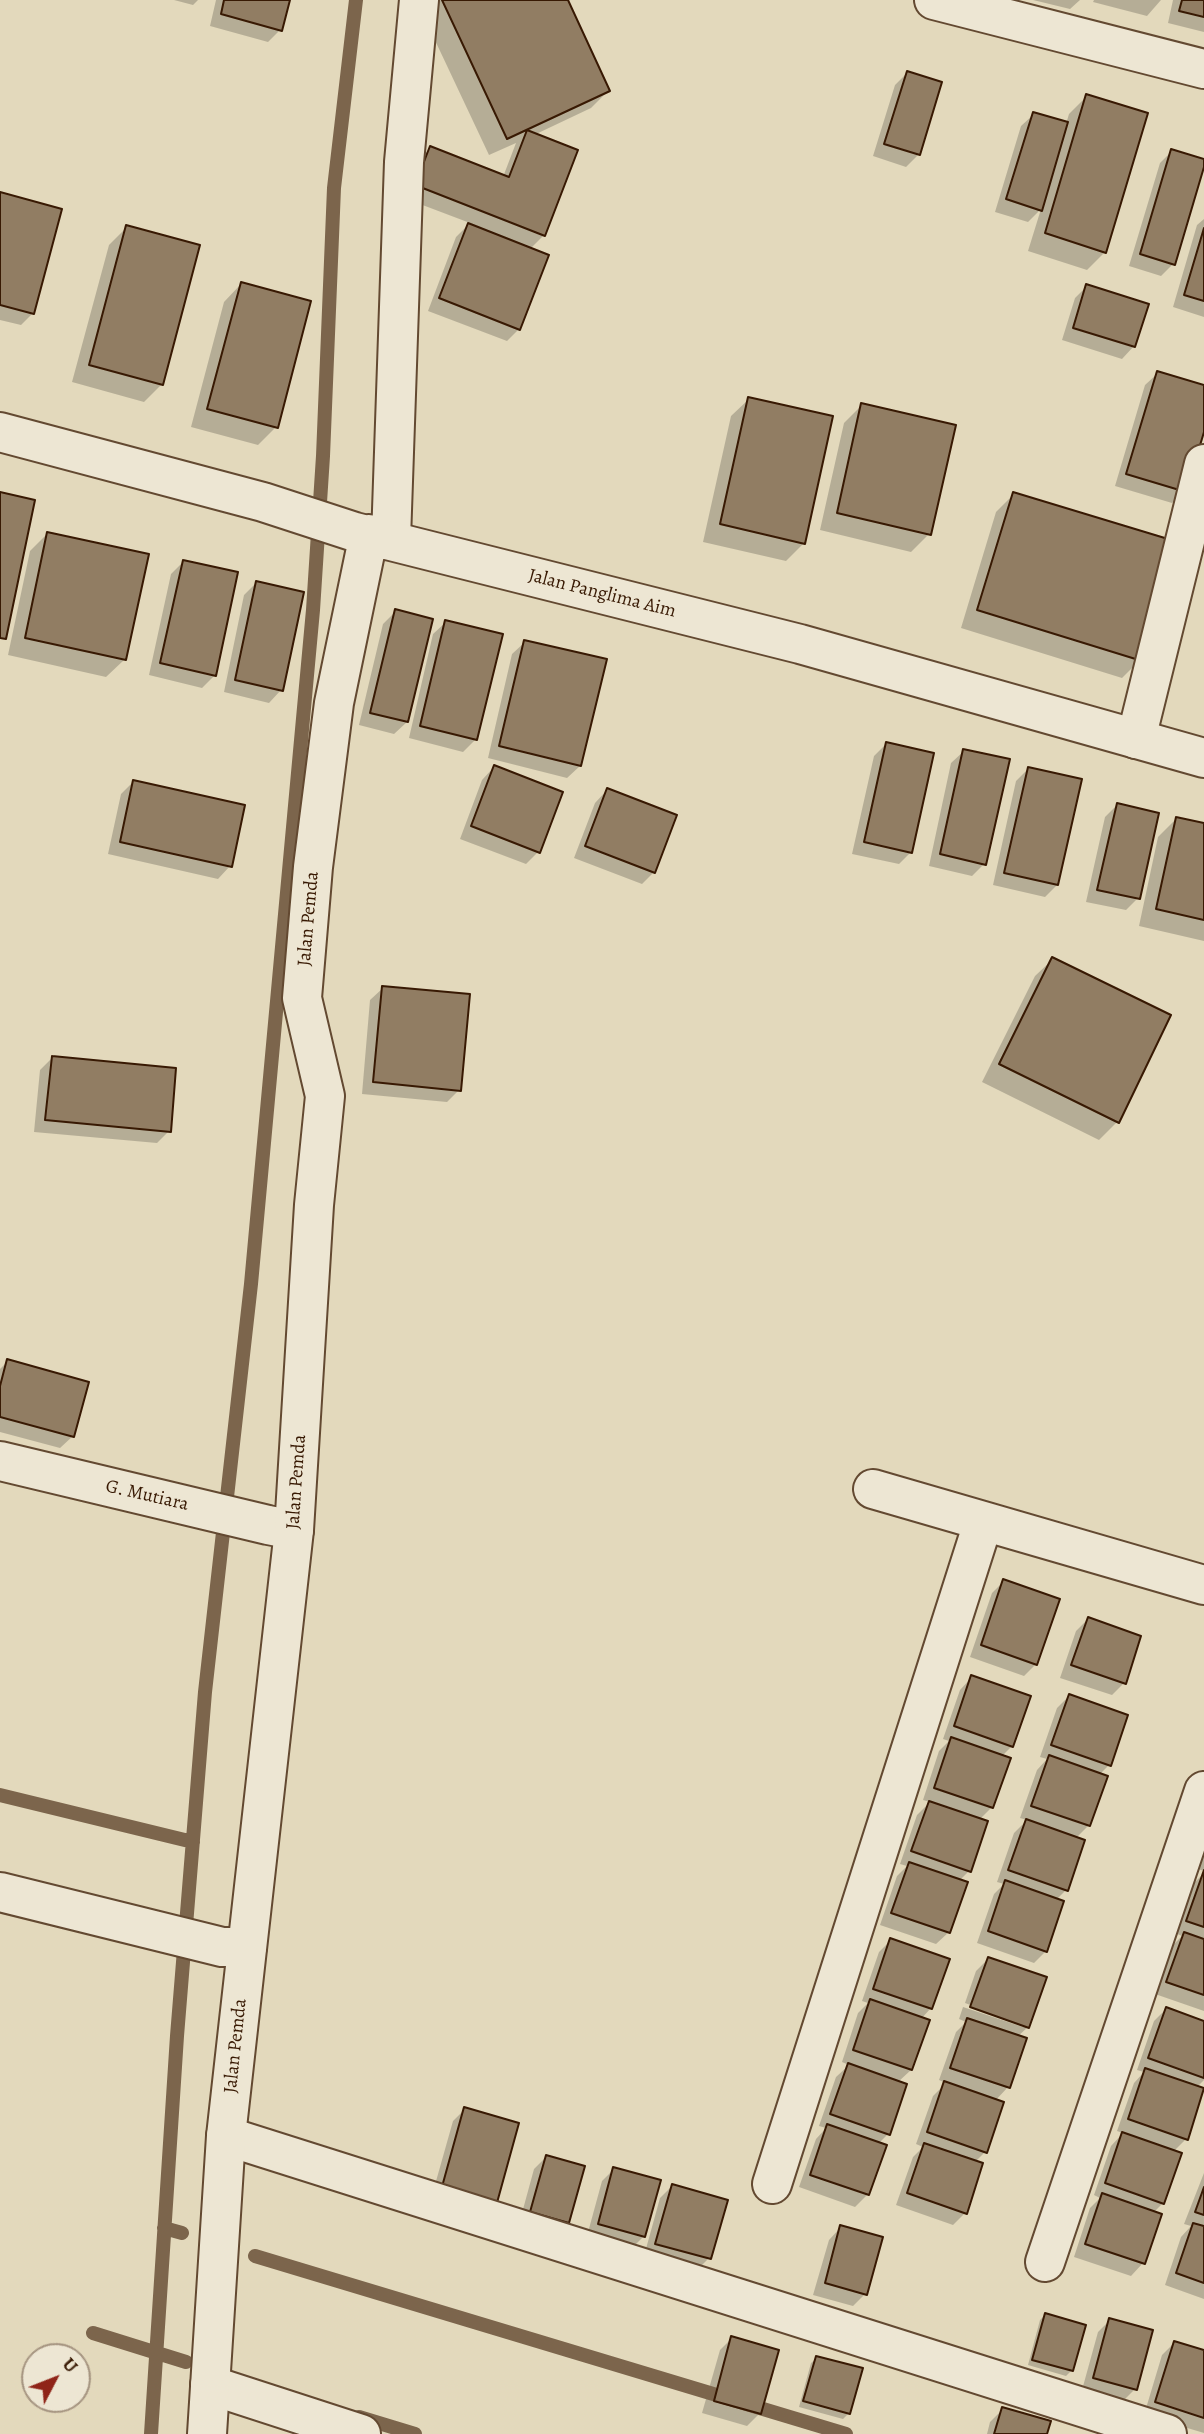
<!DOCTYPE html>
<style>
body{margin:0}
#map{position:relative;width:1204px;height:2434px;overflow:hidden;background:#e3d9bc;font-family:Alegreya,serif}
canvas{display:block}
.north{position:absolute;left:21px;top:2343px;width:70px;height:70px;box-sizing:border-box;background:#ede6d3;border:2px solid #a59480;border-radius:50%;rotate:48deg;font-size:19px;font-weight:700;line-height:28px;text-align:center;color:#381903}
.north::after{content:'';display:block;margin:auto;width:24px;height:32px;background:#8f2418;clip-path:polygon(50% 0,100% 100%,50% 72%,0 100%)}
</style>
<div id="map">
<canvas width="1204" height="2434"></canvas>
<div class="north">U</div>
</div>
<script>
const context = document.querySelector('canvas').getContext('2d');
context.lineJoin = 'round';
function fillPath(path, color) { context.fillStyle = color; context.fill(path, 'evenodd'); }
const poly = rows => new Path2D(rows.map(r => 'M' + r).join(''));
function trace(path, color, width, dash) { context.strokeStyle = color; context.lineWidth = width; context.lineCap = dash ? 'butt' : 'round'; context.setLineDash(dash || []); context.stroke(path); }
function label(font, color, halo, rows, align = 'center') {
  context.font = font + ' Alegreya,serif'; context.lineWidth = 6; context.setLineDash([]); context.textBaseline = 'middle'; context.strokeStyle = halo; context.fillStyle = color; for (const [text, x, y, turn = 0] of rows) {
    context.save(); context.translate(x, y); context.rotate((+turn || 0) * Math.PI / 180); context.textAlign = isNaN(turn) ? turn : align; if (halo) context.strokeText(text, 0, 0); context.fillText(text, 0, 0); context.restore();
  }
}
const shadow = poly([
 [174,0,198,0,193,5],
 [216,0,288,0,280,30,268,42,210,26],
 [416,0,566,0,608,91,591,108,534,135,544,235,530,249,519,329,507,341,428,311,456,237,470,223,404,198,418,161,430,148,503,177,516,143,489,155],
 [1033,0,1080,0,1070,9],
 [1094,0,1161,0,1147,16,1093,2],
 [1173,0,1204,0,1204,32,1168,23],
 [907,73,940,83,918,155,906,167,873,156,895,85],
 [1087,96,1105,252,1087,270,1028,251,1041,209,1028,222,995,212,1021,126,1034,114,1066,124,1069,114],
 [1172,151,1204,161,1173,264,1161,276,1129,266,1160,163],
 [0,194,33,313,21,325,0,320],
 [1204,219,1204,317,1173,307,1197,225],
 [127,227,162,384,144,402,72,382,109,245],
 [241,284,276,427,258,445,191,427,224,302],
 [1087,286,1134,346,1122,359,1062,340,1075,298],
 [1158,373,1204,386,1204,426,1185,491,1172,503,1115,486,1145,385],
 [749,399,804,543,786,561,703,542,731,416],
 [862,405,929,534,911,552,820,530,844,423],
 [1014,494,1140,660,1122,678,961,628,996,512],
 [48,533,147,555,124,660,106,677,8,655,30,551],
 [183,562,215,675,202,688,149,675,171,574],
 [256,583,281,690,269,703,224,692,244,595],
 [396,611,407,722,394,734,359,725,383,624],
 [446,622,476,739,463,752,409,738,433,634],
 [525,642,580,766,567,778,488,758,512,654],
 [886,744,911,852,899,864,852,854,874,756],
 [964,751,984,864,972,876,929,866,951,763],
 [494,767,538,852,526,864,460,839,482,780],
 [1028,769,1057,885,1045,897,993,885,1016,781],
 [133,782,230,866,218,879,108,854,121,794],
 [607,790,654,872,642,884,574,858,595,803],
 [1117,805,1138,898,1126,910,1086,902,1105,817],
 [1176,819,1204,825,1204,941,1139,926,1158,837],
 [1053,959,1117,1122,1099,1140,982,1082,1035,976],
 [383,988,459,1090,447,1102,362,1094,370,1000],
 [52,1058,169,1131,157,1143,34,1132,40,1070],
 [8,1361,73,1436,60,1448,0,1432,0,1369],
 [1004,1581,1036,1664,1024,1676,970,1657,992,1593],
 [1088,1619,1124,1683,1112,1695,1060,1678,1076,1631],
 [972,1677,1012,1746,1002,1756,992,1807,979,1820,986,1822,969,1871,959,1881,949,1932,936,1944,880,1925,897,1876,907,1866,900,1864,917,1815,930,1802,923,1800,939,1751,949,1741,943,1739,960,1690],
 [1069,1696,1109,1765,1099,1775,1089,1825,1075,1839,1066,1890,1056,1900,1046,1951,1034,1963,977,1943,994,1894,1004,1884,997,1882,1014,1833,1027,1820,1020,1818,1037,1770,1047,1759,1040,1757,1057,1708],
 [1204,1851,1204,1871,1198,1869],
 [1204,1873,1204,2011,1155,1994,1172,1946,1182,1936,1175,1933,1192,1885],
 [891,1940,931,2008,921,2019,911,2070,898,2082,888,2134,878,2144,868,2194,855,2207,799,2187,816,2139,826,2128,819,2126,836,2077,849,2065,842,2062,858,2013,868,2003,862,2001,879,1952],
 [988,1959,1028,2027,1017,2037,1008,2087,995,2101,985,2152,975,2162,965,2213,953,2225,896,2205,913,2157,923,2147,916,2144,933,2096,946,2083,939,2080,956,2032,966,2022,959,2019,963,2007,1023,2027,1023,2024,965,2003,976,1971],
 [1166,2009,1204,2023,1204,2080,1197,2087,1186,2139,1173,2152,1163,2203,1153,2213,1160,2215,1143,2263,1131,2276,1074,2257,1090,2208,1100,2198,1094,2195,1111,2146,1123,2133,1117,2131,1134,2083,1144,2072,1137,2070,1154,2021],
 [465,2109,481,2221,429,2206,453,2121],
 [546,2157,567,2222,555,2234,519,2224,534,2169],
 [614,2169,644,2236,632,2248,587,2236,602,2181],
 [1204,2173,1204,2299,1165,2285,1181,2237,1191,2226,1184,2224],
 [672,2186,709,2258,697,2270,644,2256,660,2198],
 [841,2227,865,2294,853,2306,813,2295,829,2240],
 [1045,2315,1072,2370,1066,2376,1028,2365,1040,2320],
 [1110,2320,1135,2389,1123,2401,1082,2390,1098,2332],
 [732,2338,760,2413,747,2426,702,2413,720,2350],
 [1174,2343,1204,2352,1204,2433,1144,2415,1162,2355],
 [817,2358,849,2413,843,2419,799,2407,811,2363],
 [1003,2409,1045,2434,987,2434,990,2422]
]);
const stream = poly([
 [0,1795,193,1842],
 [164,2228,182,2233],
 [255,2256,846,2434],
 [93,2333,186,2362],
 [359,2417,415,2434],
 [151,2434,177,2036,205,1692,251,1284,313,610,323,456,334,188,356,0]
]);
const building = poly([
 [224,0,290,0,282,31,221,14,224,0],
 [442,0,568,0,610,91,507,139,442,0],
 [1182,0,1204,0,1204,17,1179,11,1182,0],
 [907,71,942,82,920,155,884,144,907,71],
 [1086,94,1148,113,1106,253,1045,233,1086,94],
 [1033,112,1068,122,1042,211,1006,199,1033,112],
 [527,130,578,150,545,236,415,185,430,146,509,177,527,130],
 [1171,149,1204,159,1204,167,1175,265,1140,254,1171,149],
 [0,192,62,209,34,314,0,305,0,192],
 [468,223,549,255,520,330,439,298,468,223],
 [126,225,200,245,163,385,89,365,126,225],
 [1204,228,1204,301,1184,295,1204,228],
 [241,282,311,301,278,428,207,409,241,282],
 [1086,284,1149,304,1135,347,1073,328,1086,284],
 [1157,371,1204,385,1204,432,1186,492,1126,474,1157,371],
 [748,397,833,416,805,544,720,524,748,397],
 [861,403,956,425,931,535,837,513,861,403],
 [0,492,35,500,6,639,0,638,0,492],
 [1013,492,1178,542,1142,661,977,610,1013,492],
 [47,532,149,554,126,660,25,638,47,532],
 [183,560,238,572,216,676,160,663,183,560],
 [256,581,304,592,283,691,235,680,256,581],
 [395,609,433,619,408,722,370,713,395,609],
 [445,620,503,634,477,740,420,726,445,620],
 [524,640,607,659,581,766,499,746,524,640],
 [886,742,934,753,912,853,864,842,886,742],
 [963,749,1010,759,986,865,940,854,963,749],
 [494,765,563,792,540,853,471,826,494,765],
 [1028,767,1082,779,1058,885,1004,873,1028,767],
 [133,780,245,805,232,867,120,842,133,780],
 [607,788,677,815,655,873,585,846,607,788],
 [1117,803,1159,813,1140,899,1097,890,1117,803],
 [1176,817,1204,823,1204,920,1156,909,1176,817],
 [1052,957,1171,1015,1119,1123,999,1064,1052,957],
 [382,986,470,994,461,1091,373,1082,382,986],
 [52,1056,176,1068,171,1132,45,1120,52,1056],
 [7,1359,89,1382,74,1437,0,1417,0,1386,7,1359],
 [1003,1579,1060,1599,1037,1665,981,1645,1003,1579],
 [1088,1617,1141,1636,1126,1684,1071,1665,1088,1617],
 [971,1675,1031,1696,1013,1747,954,1726,971,1675],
 [1069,1694,1128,1715,1111,1766,1051,1745,1069,1694],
 [951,1737,1011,1758,993,1808,934,1788,951,1737],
 [1049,1755,1108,1776,1090,1826,1031,1806,1049,1755],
 [929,1801,988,1821,971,1872,911,1851,929,1801],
 [1026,1819,1085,1840,1068,1891,1008,1870,1026,1819],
 [909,1862,968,1882,950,1933,891,1913,909,1862],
 [1204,1870,1204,1927,1186,1921,1204,1870],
 [1005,1880,1064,1901,1047,1952,988,1931,1005,1880],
 [1184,1932,1204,1939,1204,1995,1166,1982,1184,1932],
 [890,1938,950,1959,932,2009,873,1989,890,1938],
 [988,1957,1047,1977,1029,2028,970,2007,988,1957],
 [870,1999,930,2020,912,2070,853,2050,870,1999],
 [1166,2007,1204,2021,1204,2078,1148,2058,1166,2007],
 [967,2018,1027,2038,1010,2088,950,2068,967,2018],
 [848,2063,907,2084,890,2135,830,2114,848,2063],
 [1145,2068,1204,2088,1188,2140,1128,2119,1145,2068],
 [944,2081,1004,2102,987,2153,927,2132,944,2081],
 [464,2107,519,2123,495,2210,440,2194,464,2107],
 [827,2124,887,2145,869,2195,810,2175,827,2124],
 [1122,2132,1182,2153,1164,2204,1105,2183,1122,2132],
 [924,2143,983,2163,967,2214,907,2193,924,2143],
 [546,2155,585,2166,569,2223,530,2212,546,2155],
 [613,2167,661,2180,645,2237,598,2224,613,2167],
 [672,2184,728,2200,711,2259,655,2244,672,2184],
 [1204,2187,1204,2215,1195,2212,1204,2187],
 [1102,2193,1162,2214,1145,2264,1085,2244,1102,2193],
 [1193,2223,1204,2226,1204,2283,1176,2273,1193,2223],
 [840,2225,883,2237,867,2295,825,2283,840,2225],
 [1045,2313,1086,2325,1073,2371,1032,2360,1045,2313],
 [1109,2318,1153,2330,1137,2390,1093,2378,1109,2318],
 [731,2336,779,2350,761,2414,714,2401,731,2336],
 [1174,2341,1204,2350,1204,2418,1155,2402,1174,2341],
 [816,2356,863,2368,850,2414,803,2401,816,2356],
 [1002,2407,1051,2421,1047,2434,994,2434,1002,2407]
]);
const minor = poly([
 [934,0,1204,69],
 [391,539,404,162,419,0],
 [1136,739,1204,464],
 [0,1461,268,1525,294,1530],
 [873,1489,1204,1585],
 [0,1892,222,1947,247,1947],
 [226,2136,1167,2434],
 [772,2184,983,1523],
 [1045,2262,1204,1791],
 [210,2385,361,2434]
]);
const tertiary = poly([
 [0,432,263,502,355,532,800,644,1204,758],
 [207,2434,226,2136,294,1530,314,1205,325,1096,302,998,313,867,334,703,369,534]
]);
const streetNames = [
 ["Jalan Panglima Aim",602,594,14],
 ["Jalan Pemda",309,919,-85],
 ["Jalan Pemda",297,1482,-86],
 ["G. Mutiara",147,1496,13],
 ["Jalan Pemda",236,2046,-84]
];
fillPath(shadow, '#0003');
trace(stream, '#7c654c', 14);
fillPath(building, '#917d63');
trace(building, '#381903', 2);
trace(minor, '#634931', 42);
trace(tertiary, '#634931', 42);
trace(minor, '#ede6d3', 38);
trace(tertiary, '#ede6d3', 38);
label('19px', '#381903', '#ede6d3', streetNames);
</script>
